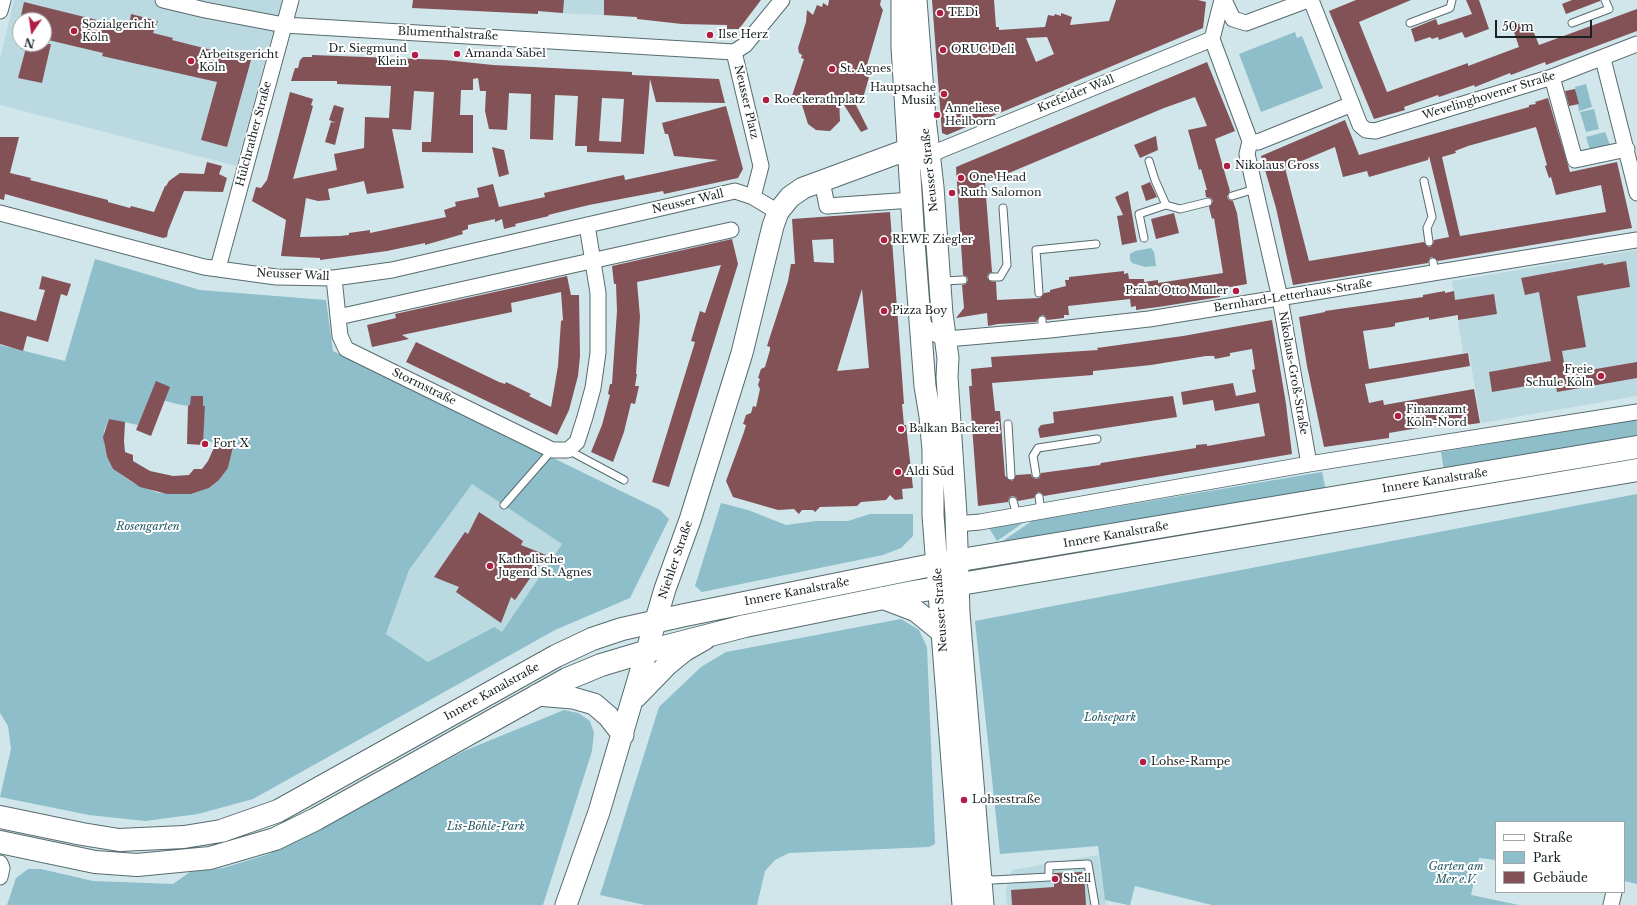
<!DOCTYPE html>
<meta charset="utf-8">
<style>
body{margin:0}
#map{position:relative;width:1637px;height:905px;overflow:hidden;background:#d0e6eb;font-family:"Libre Baskerville",serif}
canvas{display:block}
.legend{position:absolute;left:1495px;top:821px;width:130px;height:72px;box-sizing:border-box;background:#fff;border:1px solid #a3a6a7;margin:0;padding:5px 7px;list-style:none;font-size:12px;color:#192123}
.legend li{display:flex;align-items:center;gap:8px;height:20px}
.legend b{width:20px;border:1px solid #a3a6a7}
.north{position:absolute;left:12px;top:12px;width:40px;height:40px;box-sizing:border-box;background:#fff;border:1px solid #a3a6a7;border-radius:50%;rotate:193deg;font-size:11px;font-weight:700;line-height:16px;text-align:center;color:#192123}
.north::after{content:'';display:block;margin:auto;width:14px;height:18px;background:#b01e45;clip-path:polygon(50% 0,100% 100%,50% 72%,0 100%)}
.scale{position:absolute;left:1495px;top:20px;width:97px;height:18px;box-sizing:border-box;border:2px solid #192123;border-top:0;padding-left:5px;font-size:12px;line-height:14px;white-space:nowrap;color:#192123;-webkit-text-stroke:3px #fff;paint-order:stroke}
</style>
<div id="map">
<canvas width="1637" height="905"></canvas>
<ul class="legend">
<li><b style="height:5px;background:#fff"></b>Straße</li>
<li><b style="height:11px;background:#8dbec9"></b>Park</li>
<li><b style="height:11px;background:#835257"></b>Gebäude</li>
</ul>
<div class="north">N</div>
<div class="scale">50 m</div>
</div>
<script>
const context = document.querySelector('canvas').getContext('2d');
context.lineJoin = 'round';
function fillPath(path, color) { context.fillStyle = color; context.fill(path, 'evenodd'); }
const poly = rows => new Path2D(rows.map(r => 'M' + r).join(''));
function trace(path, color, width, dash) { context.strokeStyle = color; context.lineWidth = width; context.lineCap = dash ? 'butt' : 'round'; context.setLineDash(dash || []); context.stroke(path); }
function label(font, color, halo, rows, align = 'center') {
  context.font = font + ' "Libre Baskerville",serif'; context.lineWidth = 4; context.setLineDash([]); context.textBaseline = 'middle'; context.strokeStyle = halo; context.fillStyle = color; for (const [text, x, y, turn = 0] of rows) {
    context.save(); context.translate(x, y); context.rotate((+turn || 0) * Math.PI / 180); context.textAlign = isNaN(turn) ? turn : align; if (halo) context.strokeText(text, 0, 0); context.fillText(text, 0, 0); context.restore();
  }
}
const built = poly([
 [14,0,282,0,236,166,0,105,0,59],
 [20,20,44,20,44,44,20,44],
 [541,0,638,0,637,17,540,12],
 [1637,250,1637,396,1481,423,1469,352,1463,353,1452,281],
 [472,484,562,544,502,633,493,627,428,662,386,634,409,570],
 [1098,855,1106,905,1007,905,1006,889,1012,870]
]);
const green = poly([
 [1295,32,1297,38,1302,36,1323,88,1261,112,1239,54],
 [1586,84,1592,107,1579,111,1575,87],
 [1594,109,1599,129,1586,132,1580,112],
 [1605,132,1611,148,1591,153,1586,137],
 [1151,248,1154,252,1156,266,1145,267,1132,263,1130,260,1130,254,1135,251],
 [95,259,200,290,326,300,333,351,660,510,669,519,630,598,555,630,253,799,198,814,145,821,89,815,0,797,11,749,8,726,0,713,0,345,65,361],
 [151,394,166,401,177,404,188,406,205,406,203,440,233,447,228,468,219,480,209,488,191,494,158,493,133,483,113,469,107,457,104,444,104,431,109,419,138,425],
 [472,484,562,544,502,632,494,627,428,662,386,634,409,570],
 [1637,419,1637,438,1444,471,1441,452],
 [1322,472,1326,491,998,544,1032,521],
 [1637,494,1637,884,1624,881,1624,822,1496,822,1496,860,1479,858,1471,895,1519,905,1212,905,1135,886,1130,905,1128,905,1105,900,1098,846,1000,854,975,621],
 [721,503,748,510,786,525,816,521,848,521,870,514,913,514,913,536,901,548,883,555,702,592,695,586],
 [1023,523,997,541,989,528],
 [901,619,919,630,927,647,935,844,929,847,789,853,775,860,765,871,757,905,645,905,600,895,659,707,701,667,726,652],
 [564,710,578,713,590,721,594,733,592,751,543,905,7,905,16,878,28,869,41,869,93,881,173,884,190,872,223,868,269,854,464,751]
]);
const building = poly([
 [413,0,564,0,563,13,538,11,538,14,412,8],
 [604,0,761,0,739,29,727,29,727,25,682,24,637,19,637,17,604,15],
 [829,0,881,0,880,5,883,10,864,75,869,77,862,102,853,99,868,129,861,132,839,97,840,121,830,131,828,131,816,130,808,124,802,105,793,103,792,96,804,59,801,58,802,55,799,53,798,48,806,22,807,10,813,15,817,5,822,7,823,3,828,6],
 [932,0,994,0,996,27,999,27,999,30,1045,27,1048,15,1054,16,1055,14,1061,16,1061,13,1072,17,1070,25,1109,21,1116,0,1198,0,1206,2,1203,28,947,135,942,133],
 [1047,37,1054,54,1036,62,1026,38],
 [1356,0,1411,0,1359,22,1387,92,1468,63,1468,66,1519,47,1512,26,1522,23,1523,25,1530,23,1539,45,1637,9,1637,31,1546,65,1545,62,1511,75,1510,73,1475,87,1474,85,1439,97,1438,95,1404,107,1405,110,1374,119,1329,11],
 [1466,0,1479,0,1489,29,1465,38,1462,32,1439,40,1438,37,1432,39,1430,37,1415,42,1411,29,1436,19,1438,25,1472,14],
 [1572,0,1600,0,1600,1,1566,14,1562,4],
 [24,2,129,28,131,14,158,21,153,33,173,38,172,40,251,60,227,147,201,140,217,82,102,56,103,53,44,39,44,20,20,20],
 [27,44,51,44,42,83,18,78],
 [312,55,445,60,493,65,632,72,632,75,719,79,725,103,656,102,650,79,644,154,587,152,587,146,575,146,578,96,555,95,553,140,530,139,531,94,509,93,507,130,489,129,485,111,486,91,480,91,478,78,473,79,473,90,461,90,460,115,473,115,473,153,422,152,422,142,431,142,434,92,414,91,411,130,392,129,404,188,367,194,364,181,328,189,330,200,318,201,306,198,300,237,340,236,349,235,349,233,370,230,370,233,446,217,444,210,456,206,455,202,479,197,477,188,493,184,499,207,545,197,544,193,614,177,624,175,625,180,718,160,674,156,668,134,665,134,662,123,726,106,743,169,738,178,664,194,663,191,589,205,548,215,549,216,515,224,516,226,504,229,502,219,495,222,495,219,468,225,468,229,462,231,463,234,425,245,425,243,387,251,320,260,320,258,281,256,286,220,252,201,256,187,261,188,267,180,290,92,313,99,311,105,313,106,293,179,337,170,334,154,364,148,365,117,389,118,391,86,337,84,337,81,291,81,295,68,298,68,300,60,303,57,312,57],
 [602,98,624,99,621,142,599,141],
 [1207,62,1235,131,1215,139,1230,191,1227,197,1229,200,1233,201,1237,213,1247,284,1219,289,1220,297,1165,306,1136,310,1136,306,1131,307,1130,299,1068,306,1069,315,1064,315,1064,318,1047,320,1045,316,1042,315,1036,322,998,324,988,326,987,313,956,318,964,308,962,285,966,284,968,280,967,277,963,275,956,167],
 [1195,97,1207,126,1188,130,1199,170,1201,169,1207,190,1205,190,1206,197,1211,198,1213,201,1209,207,1212,219,1214,218,1223,273,1158,283,1158,280,1144,282,1144,279,1129,279,1128,273,1124,274,1124,271,1069,277,1069,280,1065,280,1066,286,1050,290,1050,292,1044,293,1040,298,997,300,996,282,990,281,987,277,989,273,995,272,992,272,985,183,1164,108],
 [1575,89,1579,104,1569,106,1565,91],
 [1548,98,1570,172,1617,162,1632,228,1438,261,1432,257,1430,258,1428,263,1293,285,1276,208,1261,156,1345,120,1359,155,1529,107,1529,105,1536,104,1535,102],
 [1536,127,1547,165,1545,166,1549,178,1551,177,1556,195,1601,185,1606,212,1460,236,1442,157,1456,153,1455,151,1468,146],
 [1335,147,1343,177,1367,171,1369,177,1428,160,1429,156,1449,237,1434,240,1433,244,1430,247,1427,246,1424,242,1309,261,1285,168],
 [334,105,344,108,335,145,325,142,331,122,336,123,329,120],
 [1156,136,1158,150,1140,158,1134,145],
 [0,137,19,137,10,173,31,178,30,180,108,200,108,202,130,208,131,206,154,212,165,186,166,186,169,181,180,173,204,174,207,162,222,166,219,174,227,178,223,192,184,191,168,231,167,237,163,238,5,194,4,200,0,199],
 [492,147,504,150,509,174,499,177],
 [1150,182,1157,197,1146,201,1141,186],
 [1128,191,1137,242,1122,245,1117,216,1123,215,1115,197],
 [890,212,904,404,902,404,904,425,906,425,913,488,902,489,903,499,895,500,890,495,886,500,861,502,857,506,820,507,815,512,813,510,802,510,799,514,794,509,778,510,733,497,726,481,744,432,746,425,743,424,746,415,751,413,753,406,756,407,760,389,758,385,760,379,758,378,761,369,765,367,770,350,770,347,767,346,788,281,791,264,795,264,792,219],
 [833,239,834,263,814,262,812,240],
 [862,289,869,368,837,371],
 [1174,213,1179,233,1156,239,1151,219],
 [732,239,738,264,669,487,652,482,695,342,691,341,700,311,705,313,721,265,637,282,640,317,636,374,637,374,635,386,639,386,635,404,631,403,624,432,613,462,591,452,602,425,610,395,608,394,610,384,612,384,617,311,616,284,614,284,612,266],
 [1626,261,1630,287,1577,296,1586,347,1562,351,1566,374,1637,362,1637,378,1557,392,1555,381,1492,392,1489,372,1551,361,1539,292,1525,295,1521,278,1603,263,1604,265],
 [42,276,71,284,67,296,61,294,48,342,27,336,23,351,0,344,0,311,36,321,45,290,39,289],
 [567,276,571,295,579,295,580,356,578,376,569,410,557,435,406,362,416,342,499,382,505,384,506,382,531,394,529,396,551,407,558,366,561,321,563,320,561,292,511,303,512,312,402,335,409,339,372,347,367,325,396,318,395,314],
 [1445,291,1445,293,1454,291,1455,300,1494,294,1497,314,1458,320,1458,315,1429,320,1429,317,1395,323,1395,326,1391,327,1363,331,1369,369,1468,353,1470,366,1365,384,1369,403,1383,400,1384,405,1474,389,1480,423,1465,425,1464,420,1389,433,1389,438,1324,447,1307,366,1299,317,1325,312,1325,311,1423,297,1423,295],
 [1272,320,1286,404,1292,454,1044,496,1041,493,1038,492,1034,498,1018,501,1016,497,1012,496,1009,498,1008,502,978,506,969,386,972,386,971,369,992,367,991,357,1098,350,1097,348,1183,336],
 [1252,349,1255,369,1252,370,1256,392,1236,396,1233,383,1181,392,1183,405,1213,400,1215,411,1259,403,1265,436,1207,446,1207,444,1196,445,1196,448,1101,463,1100,465,1041,473,1039,478,1036,479,1032,477,1031,474,1016,475,1012,481,1005,476,1000,411,995,411,992,383,1093,375,1093,371,1151,365,1206,356,1214,356,1215,359,1230,356,1230,353],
 [156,381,170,387,151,436,136,430],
 [191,396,203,396,203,406,205,406,203,445,187,444,188,406,190,405],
 [1173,396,1177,417,1040,438,1038,429,1041,425,1054,423,1053,412],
 [109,419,125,422,124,441,125,452,133,455,133,461,150,471,173,476,189,475,194,469,202,469,208,461,216,443,233,447,228,468,219,480,209,488,191,494,167,494,140,487,113,469,107,457,103,437],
 [479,512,523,541,521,545,546,555,515,600,511,597,501,623,456,592,459,587,434,577,465,532,468,534],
 [1084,872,1086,905,1012,905,1011,890,1054,887,1054,873]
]);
const lane = poly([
 [1410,23,1450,8,1452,0],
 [1572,23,1609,9,1605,0],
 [1149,161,1155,180,1166,205],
 [1424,181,1432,217,1427,228,1429,242],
 [1232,196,1255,189],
 [1144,238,1139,214,1166,205,1180,209,1208,202],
 [1433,262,1435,273],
 [992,277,1000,277,1007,265,1003,208],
 [942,281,963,280],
 [1039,293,1036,250,1096,244],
 [1042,320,1042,331],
 [1008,424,1011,476],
 [568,450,624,480],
 [1036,474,1033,456,1038,448,1097,439],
 [1039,497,1041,511],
 [1013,501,1017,515],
 [504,505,552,450],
 [983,877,993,880,1049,877,1049,866,1088,864,1095,905]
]);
const street = poly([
 [163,0,205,10,284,25,734,52],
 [1224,0,1233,19,1246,23,1308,0],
 [1311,0,1360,125,1366,130,1375,131,1552,77,1637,44],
 [0,11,3,0],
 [1212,39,1250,141,1258,142,1352,104],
 [1212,39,1222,0],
 [1603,59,1637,193],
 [1552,77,1575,160,1627,149],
 [1250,141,1247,154,1280,298,1309,464],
 [922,162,929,156,941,150,1212,39],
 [822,181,827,206,912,200],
 [753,197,761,166,734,52,745,45,782,0],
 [0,213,204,267,276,277,334,278,392,270,735,191,753,197,778,212],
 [218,268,291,0],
 [334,278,340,336,346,349,552,450,568,450,577,442,585,417,593,388,598,353,598,293,587,225],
 [920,316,925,327,937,335,947,339,1050,330,1149,319,1637,240],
 [338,317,731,230],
 [956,524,980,522,1309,464,1637,412],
 [0,863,2,868,0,877],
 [1611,905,1614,892]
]);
const secondary = poly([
 [902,0,902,47,914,242,925,386,930,416,933,450,933,515,963,905],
 [916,0,925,118,933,187,942,314,948,358,947,377,956,515,959,613,983,905],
 [882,598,916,611,943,633],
 [537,695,573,698,594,704,608,716,623,735],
 [636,697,668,664,684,651,705,639],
 [566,905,599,812,665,589,690,520,742,353,773,226,778,212,790,197,803,188,909,149,919,141]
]);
const primary = poly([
 [0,817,82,834,119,840,184,837,221,831,278,811,556,656,592,639,622,629,685,615,937,564,1637,447],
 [0,842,95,862,137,865,210,858,275,839,316,819,567,679,601,665,648,651,745,626,913,592,1637,470]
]);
const markers = [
 [940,13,4,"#b01e45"],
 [74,31,4,"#b01e45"],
 [710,35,4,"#b01e45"],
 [943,50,4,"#b01e45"],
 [457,54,4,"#b01e45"],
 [415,55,4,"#b01e45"],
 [191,61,4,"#b01e45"],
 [832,69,4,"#b01e45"],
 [944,94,4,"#b01e45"],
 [766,100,4,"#b01e45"],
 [937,115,4,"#b01e45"],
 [1227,166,4,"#b01e45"],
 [961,178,4,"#b01e45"],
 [952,193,4,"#b01e45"],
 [884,240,4,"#b01e45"],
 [1236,291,4,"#b01e45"],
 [884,311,4,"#b01e45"],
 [1601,376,4,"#b01e45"],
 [1398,416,4,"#b01e45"],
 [901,429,4,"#b01e45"],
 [205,444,4,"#b01e45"],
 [898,472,4,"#b01e45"],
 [490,566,4,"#b01e45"],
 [1143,762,4,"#b01e45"],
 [964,800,4,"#b01e45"],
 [1055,879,4,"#b01e45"]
];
const poiNames = [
 ["TEDi",948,13],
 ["Sozialgericht",82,25],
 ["Köln",82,38],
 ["Ilse Herz",718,35],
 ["Dr. Siegmund",407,49,"right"],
 ["Klein",407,62,"right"],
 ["ORUC Deli",951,50],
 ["Amanda Sabel",465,54],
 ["Arbeitsgericht",199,55],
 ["Köln",199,68],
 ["St. Agnes",840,69],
 ["Hauptsache",936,88,"right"],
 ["Musik",936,101,"right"],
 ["Roeckerathplatz",774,100],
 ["Anneliese",945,109],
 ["Heilborn",945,122],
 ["Nikolaus Gross",1235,166],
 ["One Head",969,178],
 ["Ruth Salomon",960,193],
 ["REWE Ziegler",892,240],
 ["Prälat Otto Müller",1228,291,"right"],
 ["Pizza Boy",892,311],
 ["Freie",1593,370,"right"],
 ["Schule Köln",1593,383,"right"],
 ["Finanzamt",1406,410],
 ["Köln-Nord",1406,423],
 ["Balkan Bäckerei",909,429],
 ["Fort X",213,444],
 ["Aldi Süd",906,472],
 ["Katholische",498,560],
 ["Jugend St. Agnes",498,573],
 ["Lohse-Rampe",1151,762],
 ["Lohsestraße",972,800],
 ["Shell",1063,879]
];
const streetNames = [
 ["Blumenthalstraße",448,34,3],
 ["Krefelder Wall",1076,94,-22],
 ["Wevelinghovener Straße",1489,96,-17],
 ["Neusser Platz",746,102,77],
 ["Hülchrather Straße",254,134,-75],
 ["Neusser Straße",930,170,-96],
 ["Neusser Wall",688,202,-13],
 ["Neusser Wall",293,275,3],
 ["Bernhard-Letterhaus-Straße",1293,296,-9],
 ["Nikolaus-Groß-Straße",1293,373,80],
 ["Stormstraße",424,387,26],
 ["Innere Kanalstraße",1435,481,-9],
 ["Innere Kanalstraße",1116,535,-10],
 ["Niehler Straße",676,560,-71],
 ["Innere Kanalstraße",797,592,-11],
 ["Neusser Straße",941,610,-94],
 ["Innere Kanalstraße",492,692,-29]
];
const parkNames = [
 ["Rosengarten",148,527],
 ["Lohsepark",1110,718],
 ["Lis-Böhle-Park",486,827],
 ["Garten am",1456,867],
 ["Mer e.V.",1456,880]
];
fillPath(built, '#bbd9e0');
fillPath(green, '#8dbec9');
fillPath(building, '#835257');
trace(lane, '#576b6f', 9);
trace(street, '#576b6f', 17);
trace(secondary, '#576b6f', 23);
trace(primary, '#576b6f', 24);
trace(lane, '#fff', 7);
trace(street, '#fff', 15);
trace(secondary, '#fff', 21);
trace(primary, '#fff', 22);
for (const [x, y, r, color] of markers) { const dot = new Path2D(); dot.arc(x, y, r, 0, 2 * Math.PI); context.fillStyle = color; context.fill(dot); trace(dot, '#fff', 1.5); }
label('11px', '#192123', '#fff', poiNames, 'left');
label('11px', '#192123', '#fff', streetNames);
label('italic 11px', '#245862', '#fff', parkNames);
</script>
